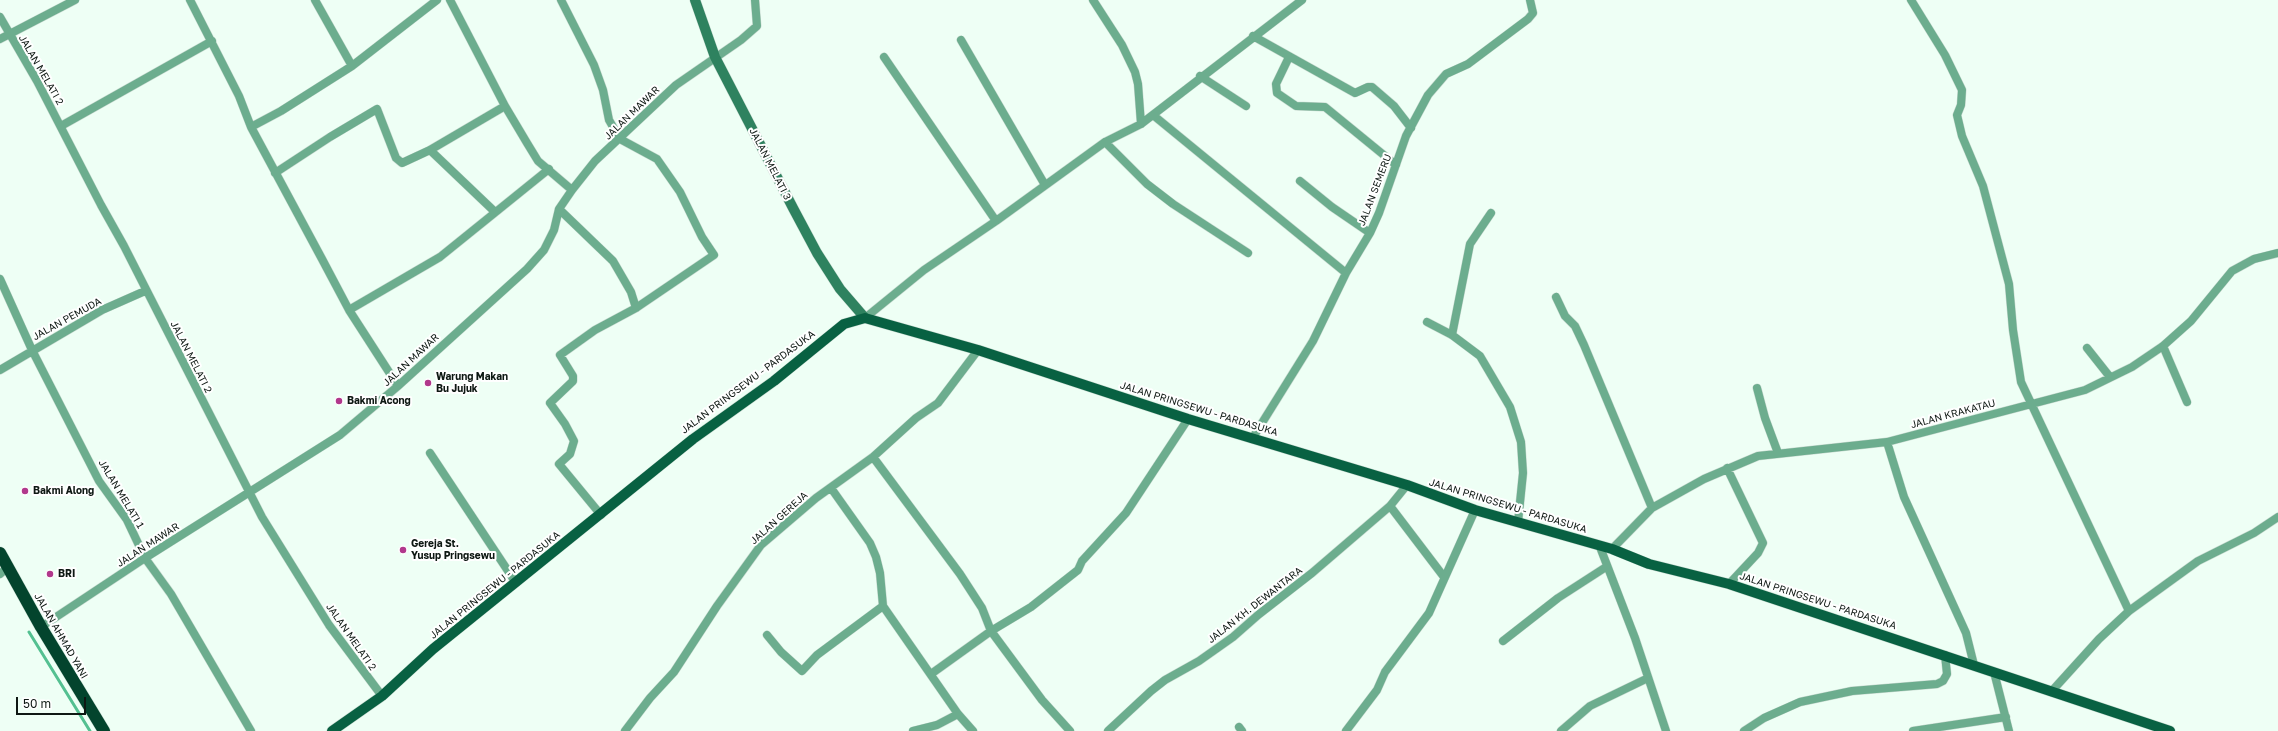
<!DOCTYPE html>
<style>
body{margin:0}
#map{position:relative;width:2278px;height:731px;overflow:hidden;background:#eefff5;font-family:"Golos Text",sans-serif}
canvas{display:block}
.scale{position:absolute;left:16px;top:697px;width:70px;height:18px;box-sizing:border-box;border:2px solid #0e1813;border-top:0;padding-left:5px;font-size:12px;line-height:14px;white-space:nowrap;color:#0e1813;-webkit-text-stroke:3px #fff;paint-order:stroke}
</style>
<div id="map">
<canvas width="2278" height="731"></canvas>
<div class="scale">50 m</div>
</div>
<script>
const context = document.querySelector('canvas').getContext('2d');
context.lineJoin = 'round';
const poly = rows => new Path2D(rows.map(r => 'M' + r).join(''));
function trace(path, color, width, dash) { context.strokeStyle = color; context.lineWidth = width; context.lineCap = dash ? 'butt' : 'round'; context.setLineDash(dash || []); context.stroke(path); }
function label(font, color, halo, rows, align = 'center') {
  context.font = font + ' "Golos Text",sans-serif'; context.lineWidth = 4; context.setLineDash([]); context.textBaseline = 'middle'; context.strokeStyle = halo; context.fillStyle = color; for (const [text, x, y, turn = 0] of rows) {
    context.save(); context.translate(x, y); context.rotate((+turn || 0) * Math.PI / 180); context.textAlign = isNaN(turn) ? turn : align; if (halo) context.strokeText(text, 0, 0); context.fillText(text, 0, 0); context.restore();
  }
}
const stream = poly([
 [29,632,90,731]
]);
const street = poly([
 [190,0,239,96,251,127,322,259,349,310,398,386],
 [315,0,352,66],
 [450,0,505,106,527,143,538,161,572,190],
 [561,0,594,65,603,90,609,120,620,139,657,159,680,192,702,237,714,255,636,308,595,330,560,355,573,376,573,381,550,403,565,424,574,441,570,454,559,464,601,515],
 [1093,0,1122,45,1135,72,1138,84,1141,124],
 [1911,0,1945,55,1962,90,1961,105,1957,115,1962,136,1983,186,2009,284,2013,330,2021,382,2129,611],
 [0,17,37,81,101,205,124,246,262,517,329,625,382,696],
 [1253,36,1355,93,1368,87,1372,87,1394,106,1411,128],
 [0,39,75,0],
 [961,40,1045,185],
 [884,57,996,221],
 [1289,57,1276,84,1277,93,1296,106,1325,107,1396,165],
 [1200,76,1246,106],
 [1153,115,1346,273],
 [61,126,212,41],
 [251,127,281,111,352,66,437,0],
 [1105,142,1147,184,1173,204,1248,253],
 [430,150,495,212],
 [275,173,330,137,377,109,396,158,402,163,430,150,505,106],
 [1300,181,1332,207,1370,233],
 [559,209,613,261,631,292,636,308],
 [0,279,32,350,99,481,127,520,145,558,171,594,251,731],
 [1556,297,1565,316,1575,326,1584,345,1652,508],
 [349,310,440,257,549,169],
 [865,318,924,270,996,221,1105,142,1141,124,1302,0],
 [1427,322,1452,335,1480,356,1510,407,1521,442,1523,473,1518,522],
 [1452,335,1470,244,1491,213],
 [2163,346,2187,402],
 [2087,348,2110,377],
 [0,370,102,310,145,291],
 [1757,388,1765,418,1778,453],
 [1252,439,1313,341,1346,273,1370,233,1379,213,1406,136,1428,95,1446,74,1468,64,1528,19,1533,13,1530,0],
 [1887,442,1904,497,1966,633,1974,665],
 [430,453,516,583],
 [873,457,960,574,982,608,991,631,1042,700,1070,731],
 [1727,468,1763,543,1758,553,1729,584],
 [831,488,870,543,876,557,880,573,883,606,958,714,973,731],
 [1390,506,1444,577],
 [1600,547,1635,638,1666,731],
 [1612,549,1652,508,1704,479,1758,456,1887,442,2085,390,2132,367,2163,346,2191,321,2232,271,2254,259,2278,253],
 [0,574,8,567],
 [41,627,145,558,340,435,398,386,527,269,544,250,554,230,559,209,572,190,595,161,676,85,741,40,757,26,755,0],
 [767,635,781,652,802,671,817,655,883,606],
 [1503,641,1558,598,1606,567],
 [1994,672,2009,731],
 [931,674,991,631,1031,607,1078,570,1082,561,1126,513,1188,419],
 [2051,692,2099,639,2129,611,2198,561,2254,533,2278,517],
 [1239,727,1242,731],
 [625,731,650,698,674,672,717,606,761,545,816,498,873,457,916,418,938,403,978,350],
 [913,731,937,725,958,714],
 [1108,731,1151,691,1165,680,1199,661,1233,637,1258,615,1312,573,1390,506,1407,485],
 [1346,731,1377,690,1385,672,1429,613,1475,510],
 [1561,731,1590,706,1648,678],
 [1744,731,1764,718,1800,702,1852,691,1937,684,1943,681,1947,674,1945,655],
 [1913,731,2006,717]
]);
const secondary = poly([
 [695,0,715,57,793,208,817,253,840,289,865,318]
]);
const primary = poly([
 [332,731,382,696,433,649,693,439,774,381,844,324,865,318,978,350,1188,419,1407,485,1475,510,1612,549,1649,564,1729,584,2170,731]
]);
const highway = poly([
 [0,553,41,627,104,731]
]);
const markers = [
 [428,383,4,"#b1388c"],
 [339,401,4,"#b1388c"],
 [25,491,4,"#b1388c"],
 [403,550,4,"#b1388c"],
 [50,574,4,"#b1388c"]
];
const streetNames = [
 ["JALAN MELATI 2",41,70,60],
 ["JALAN MAWAR",632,113,-44],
 ["JALAN MELATI 3",770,164,63],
 ["JALAN SEMERU",1375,190,-69],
 ["JALAN PEMUDA",67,319,-29],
 ["JALAN MELATI 2",191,357,63],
 ["JALAN MAWAR",411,360,-43],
 ["JALAN PRINGSEWU - PARDASUKA",748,382,-37],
 ["JALAN PRINGSEWU - PARDASUKA",1199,409,17],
 ["JALAN KRAKATAU",1953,414,-15],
 ["JALAN MELATI 1",121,494,59],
 ["JALAN PRINGSEWU - PARDASUKA",1508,506,17],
 ["JALAN GEREJA",779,518,-42],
 ["JALAN MAWAR",148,545,-33],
 ["JALAN PRINGSEWU - PARDASUKA",495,585,-39],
 ["JALAN PRINGSEWU - PARDASUKA",1818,601,18],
 ["JALAN KH. DEWANTARA",1255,605,-38],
 ["JALAN AHMAD YANI",61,636,60],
 ["JALAN MELATI 2",351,637,55]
];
const poiNames = [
 ["Warung Makan",436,377],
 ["Bu Jujuk",436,389],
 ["Bakmi Acong",347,401],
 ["Bakmi Along",33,491],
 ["Gereja St.",411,544],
 ["Yusup Pringsewu",411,556],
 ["BRI",58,574]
];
trace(stream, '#54c091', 3);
trace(street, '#cadad1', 9);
trace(secondary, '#cadad1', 11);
trace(primary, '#cadad1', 11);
trace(highway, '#cadad1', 13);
trace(street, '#6cad8e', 8);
trace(secondary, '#2e825f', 10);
trace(primary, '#086142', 10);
trace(highway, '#03442d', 12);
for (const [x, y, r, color] of markers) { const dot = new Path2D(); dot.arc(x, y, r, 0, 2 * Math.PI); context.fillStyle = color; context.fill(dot); trace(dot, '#fff', 1.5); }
label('10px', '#0e1813', '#fff', streetNames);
label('bold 10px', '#0e1813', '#fff', poiNames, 'left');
</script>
